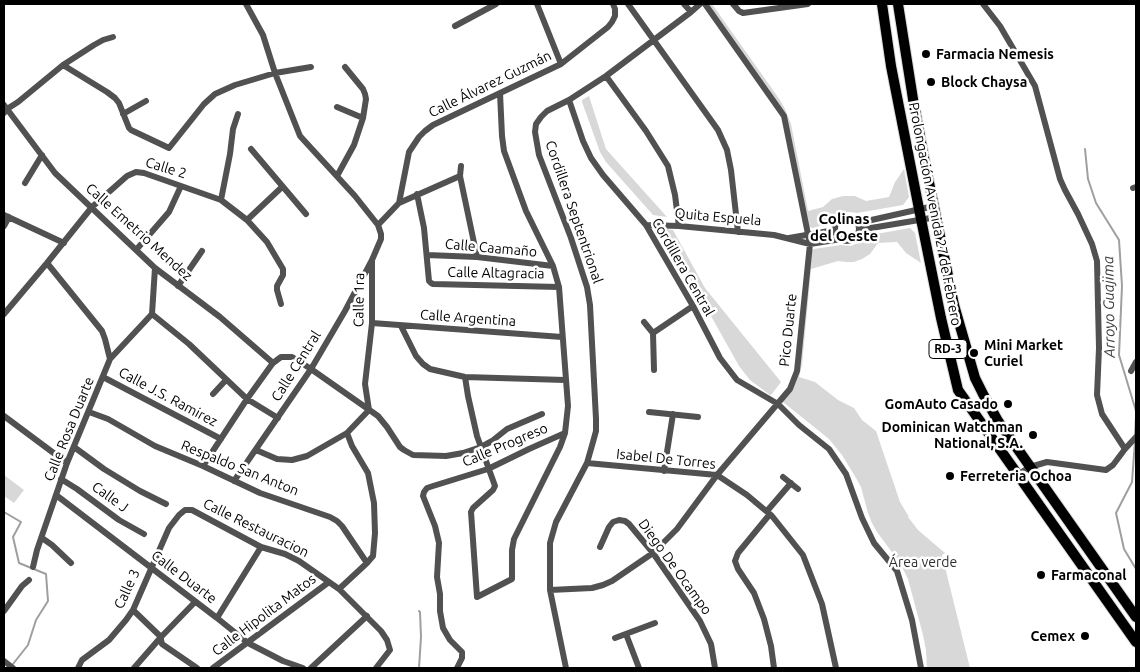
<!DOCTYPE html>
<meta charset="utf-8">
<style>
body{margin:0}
#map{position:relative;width:1140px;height:672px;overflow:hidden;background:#fff;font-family:Ubuntu,sans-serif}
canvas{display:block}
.frame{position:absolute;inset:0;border:5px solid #000;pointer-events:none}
</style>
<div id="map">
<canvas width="1140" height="672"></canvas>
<div class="frame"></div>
</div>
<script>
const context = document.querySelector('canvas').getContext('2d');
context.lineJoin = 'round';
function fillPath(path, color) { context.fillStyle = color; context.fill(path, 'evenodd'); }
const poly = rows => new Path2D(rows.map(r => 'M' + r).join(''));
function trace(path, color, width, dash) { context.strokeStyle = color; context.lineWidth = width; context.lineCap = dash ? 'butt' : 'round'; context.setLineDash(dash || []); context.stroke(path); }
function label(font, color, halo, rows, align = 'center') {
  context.font = font + ' Ubuntu,sans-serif'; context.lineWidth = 5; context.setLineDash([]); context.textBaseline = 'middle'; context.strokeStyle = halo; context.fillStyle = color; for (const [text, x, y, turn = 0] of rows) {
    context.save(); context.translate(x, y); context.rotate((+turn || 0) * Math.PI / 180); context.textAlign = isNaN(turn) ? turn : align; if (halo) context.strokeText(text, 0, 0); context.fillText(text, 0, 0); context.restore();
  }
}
const green = poly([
 [711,4,712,4,780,100,785,109,791,124,808,211,823,207,832,199,843,196,855,196,866,201,889,197,895,182,904,169,909,197,903,205,857,213,850,212,843,212,836,216,832,222,813,228,809,227,788,127,769,89,709,6],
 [589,96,606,149,667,217,653,215,606,162,600,152,582,102,582,100],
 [910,228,915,233,921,263,906,253,897,242,878,243,870,254,862,259,854,262,846,262,838,261,811,269,802,365,799,377,815,382,838,400,854,408,862,420,876,431,900,502,909,517,908,517,918,530,945,553,942,555,970,668,927,668,926,650,923,635,908,579,900,563,877,532,872,523,868,513,861,487,856,478,842,455,829,439,783,402,794,382,811,251,814,249,841,245,851,246,858,243,865,236],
 [665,229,673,230,705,288,781,382,771,395,770,395,750,380,739,366,664,232],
 [4,475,24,490,14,503,4,496]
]);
const stream = poly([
 [1085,149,1088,179,1096,203,1119,240,1122,286,1119,355,1136,411],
 [1135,436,1136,416],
 [1135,441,1132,482,1116,513,1124,549,1136,569],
 [4,512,21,522,13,537,19,563,46,574,48,601,36,620,28,645,13,664],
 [419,668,421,637,420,612,419,611]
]);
const street = poly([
 [537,4,561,64],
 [628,4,718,130,727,150,731,170,738,232],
 [684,4,691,12],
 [733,4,739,11,743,13,808,4],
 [983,4,1000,26,1035,86,1060,179,1065,190,1078,214,1092,244,1097,261,1099,348,1097,395,1102,414,1125,449],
 [455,26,496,4],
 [63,65,107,92,115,98,119,103,129,128,131,130,169,148,204,104,215,94,235,85,275,73,311,67],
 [606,76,646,131,668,166,675,195,679,226],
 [569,100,583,141,591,158,603,175,646,225,693,306,720,358,737,380,778,404,799,425,829,449,846,474,862,518,874,543,897,571,912,620,921,668],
 [4,105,55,173,136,250,155,268,220,317,273,363],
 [337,107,363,118],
 [4,113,7,109,18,102,63,65,94,45,103,40,113,37],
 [123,114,146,101],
 [251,149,306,214],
 [337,176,354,145,363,118,366,99,365,94,363,89,345,67],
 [460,176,461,166],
 [25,183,42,155],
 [1133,188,1136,187],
 [417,194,424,228,429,281,431,283,433,284,559,287],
 [221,200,230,154,233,129,238,114],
 [399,203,409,152,419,137,425,131,433,125,561,64,608,27,612,22,615,16,615,9,613,4],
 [4,215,64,243],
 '835 229a12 12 0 1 1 24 0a12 12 0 1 1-24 0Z',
 [247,220,282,187],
 [858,223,934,206],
 [378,225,399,203,460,176,477,257],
 [646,225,679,226,774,235,810,244,841,239],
 [4,226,9,217],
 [859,230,937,217],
 [789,238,835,230],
 [136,250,169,212,181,186],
 [427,255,477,257,553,266],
 [47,263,102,331,105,339,110,359],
 [155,268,152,314,189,344,247,399,278,418],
 [178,286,202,251],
 [4,314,47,263,92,207,127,176,136,172,144,173,221,200,247,220,267,242,283,269,283,275,277,286,277,290,281,304],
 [644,322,653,333,654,370],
 [372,323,562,337],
 [401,326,416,356,423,364,430,369,465,377,565,380],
 [653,333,693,306],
 [1131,371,1136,362],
 [103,377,221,439],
 [465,377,468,396,477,436,495,486,493,490,473,508,471,512,477,597,512,579,512,550,514,539,560,447,565,433,568,406,559,287,553,266,526,211,504,151,502,136,500,93],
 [213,394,226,380],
 [89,412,108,419,122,427,155,446,203,466,260,493,330,517,337,521,342,526,367,563],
 [649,412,698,417],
 [4,416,67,463],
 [74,447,104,469,140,491,166,504],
 [256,450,277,459,292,460,307,456,347,433,369,410,365,384,372,323,372,261],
 [587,463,717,475,747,495,772,516,803,555,822,604,836,668],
 [203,466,247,399,270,367,273,363,281,357,292,357,311,369,378,416,387,427,400,447,404,450,413,455,446,456,463,453,481,447,492,441,507,429,542,414],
 [664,471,673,414],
 [1017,475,1030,467,1047,462,1106,470,1113,465,1125,449,1136,437],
 [783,477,798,489],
 [61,479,77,489,119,520,144,534],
 [234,481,311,369,345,311,372,260,381,239,381,234,378,225,355,196,300,136,275,73,263,35,246,4],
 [56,495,217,618,248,643,283,661,303,668],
 [767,511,791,483],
 [770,514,738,553,735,561,738,569,754,593,764,619,771,646,774,668],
 [42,538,52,545,71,563],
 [600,547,609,527,613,522,619,520,625,521,629,524,653,553,700,621,711,644,715,668],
 [33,567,37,550,67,463,110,359,152,314],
 [339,589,367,563,373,556,375,533,374,503,368,473,352,446,347,433],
 [550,590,592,588,603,585,612,581,653,553,677,529,717,475,790,389,797,371,810,244,784,116,705,4],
 [133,610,161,637,161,640,162,644,197,668],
 [4,611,22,586,29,580],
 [217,618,261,547],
 [626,634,639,668],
 [615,638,655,623],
 [4,661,13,668],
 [78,668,82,660,109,640,126,620,133,610,169,528,179,515,185,510,192,510,261,547,285,554,299,561,339,589,381,631,387,640,390,650,376,668],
 [134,668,161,637,195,602],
 [213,668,329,582],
 [311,668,367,616],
 [457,668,462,658,462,652,450,640,443,628,440,611,440,594,437,577,439,543,435,526,423,496,424,492,427,488,433,486,488,469,529,449,565,433],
 [566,668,550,590,550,543,556,522,587,463,593,442,596,431,596,419,590,305,587,287,571,238,539,155,535,132,536,124,541,117,547,111,569,100,606,76,691,12,700,4]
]);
const primary = poly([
 [882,4,891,66,919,209,941,318,958,390,1136,642],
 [898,4,913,99,924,158,954,305,975,378,984,396,998,421,1136,617]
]);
const markers = [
 [926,54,5,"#000"],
 [931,82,5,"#000"],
 [974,353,5,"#000"],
 [1008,404,5,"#000"],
 [1033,435,5,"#000"],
 [950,476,5,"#000"],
 [1041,575,5,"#000"],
 [1085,636,5,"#000"]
];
const shields = [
 [948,349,38]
];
const shieldNames = [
 ["RD-3",948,349]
];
const poiNames = [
 ["Farmacia Nemesis",936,54],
 ["Block Chaysa",941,82],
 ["Mini Market",984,345],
 ["Curiel",984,361],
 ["GomAuto Casado",998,404,"right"],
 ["Dominican Watchman",1023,427,"right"],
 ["National, S.A.",1023,443,"right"],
 ["Ferreteria Ochoa",960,476],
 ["Farmaconal",1051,575],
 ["Cemex",1075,636,"right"]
];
const streetNames = [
 ["Calle Álvarez Guzmán",490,84,-26],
 ["Calle 2",166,168,17],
 ["Cordillera Septentrional",574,212,71],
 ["Prolongación Avenida 27 de Febrero",935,214,79],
 ["Quita Espuela",718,217,5],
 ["Calle Emetrio Mendez",139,232,42],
 ["Calle Caamaño",491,248,5],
 ["Cordillera Central",683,267,60],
 ["Calle Altagracia",496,273,1],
 ["Calle 1ra",359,300,-89],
 ["Calle Argentina",468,318,4],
 ["Pico Duarte",788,330,-84],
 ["Calle Central",296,366,-58],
 ["Calle J.S. Ramirez",168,397,28],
 ["Calle Rosa Duarte",69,429,-68],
 ["Calle Progreso",505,445,-23],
 ["Isabel De Torres",666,459,6],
 ["Respaldo San Anton",240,468,22],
 ["Calle J",110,497,36],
 ["Calle Restauracion",256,528,26],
 ["Diego De Ocampo",675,567,54],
 ["Calle Duarte",184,577,37],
 ["Calle 3",127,589,-65],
 ["Calle Hipolita Matos",264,615,-37]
];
const parkNames = [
 ["Área verde",923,562]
];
const neighbourhoodNames = [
 ["Colinas",844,219],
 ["del Oeste",844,236]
];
const waterNames = [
 ["Arroyo Guajima",1109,307,-91]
];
fillPath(green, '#d8d8d8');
trace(stream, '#9f9f9f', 2);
trace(primary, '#dbdbdb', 12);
trace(street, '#515151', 6);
trace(primary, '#000', 10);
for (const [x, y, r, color] of markers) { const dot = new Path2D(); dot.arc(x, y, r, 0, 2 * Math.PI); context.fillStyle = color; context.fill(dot); trace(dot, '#fff', 2); }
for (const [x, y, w] of shields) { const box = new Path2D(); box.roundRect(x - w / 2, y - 9.5, w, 19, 4); context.fillStyle = '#fff'; context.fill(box); trace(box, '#000', 1); }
label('bold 12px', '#000', null, shieldNames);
label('bold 14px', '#000', '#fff', poiNames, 'left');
label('14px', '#000', '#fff', streetNames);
label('14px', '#2f2f2f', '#fff', parkNames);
label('bold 15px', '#000', '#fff', neighbourhoodNames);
label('italic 15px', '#404040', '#fff', waterNames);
</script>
